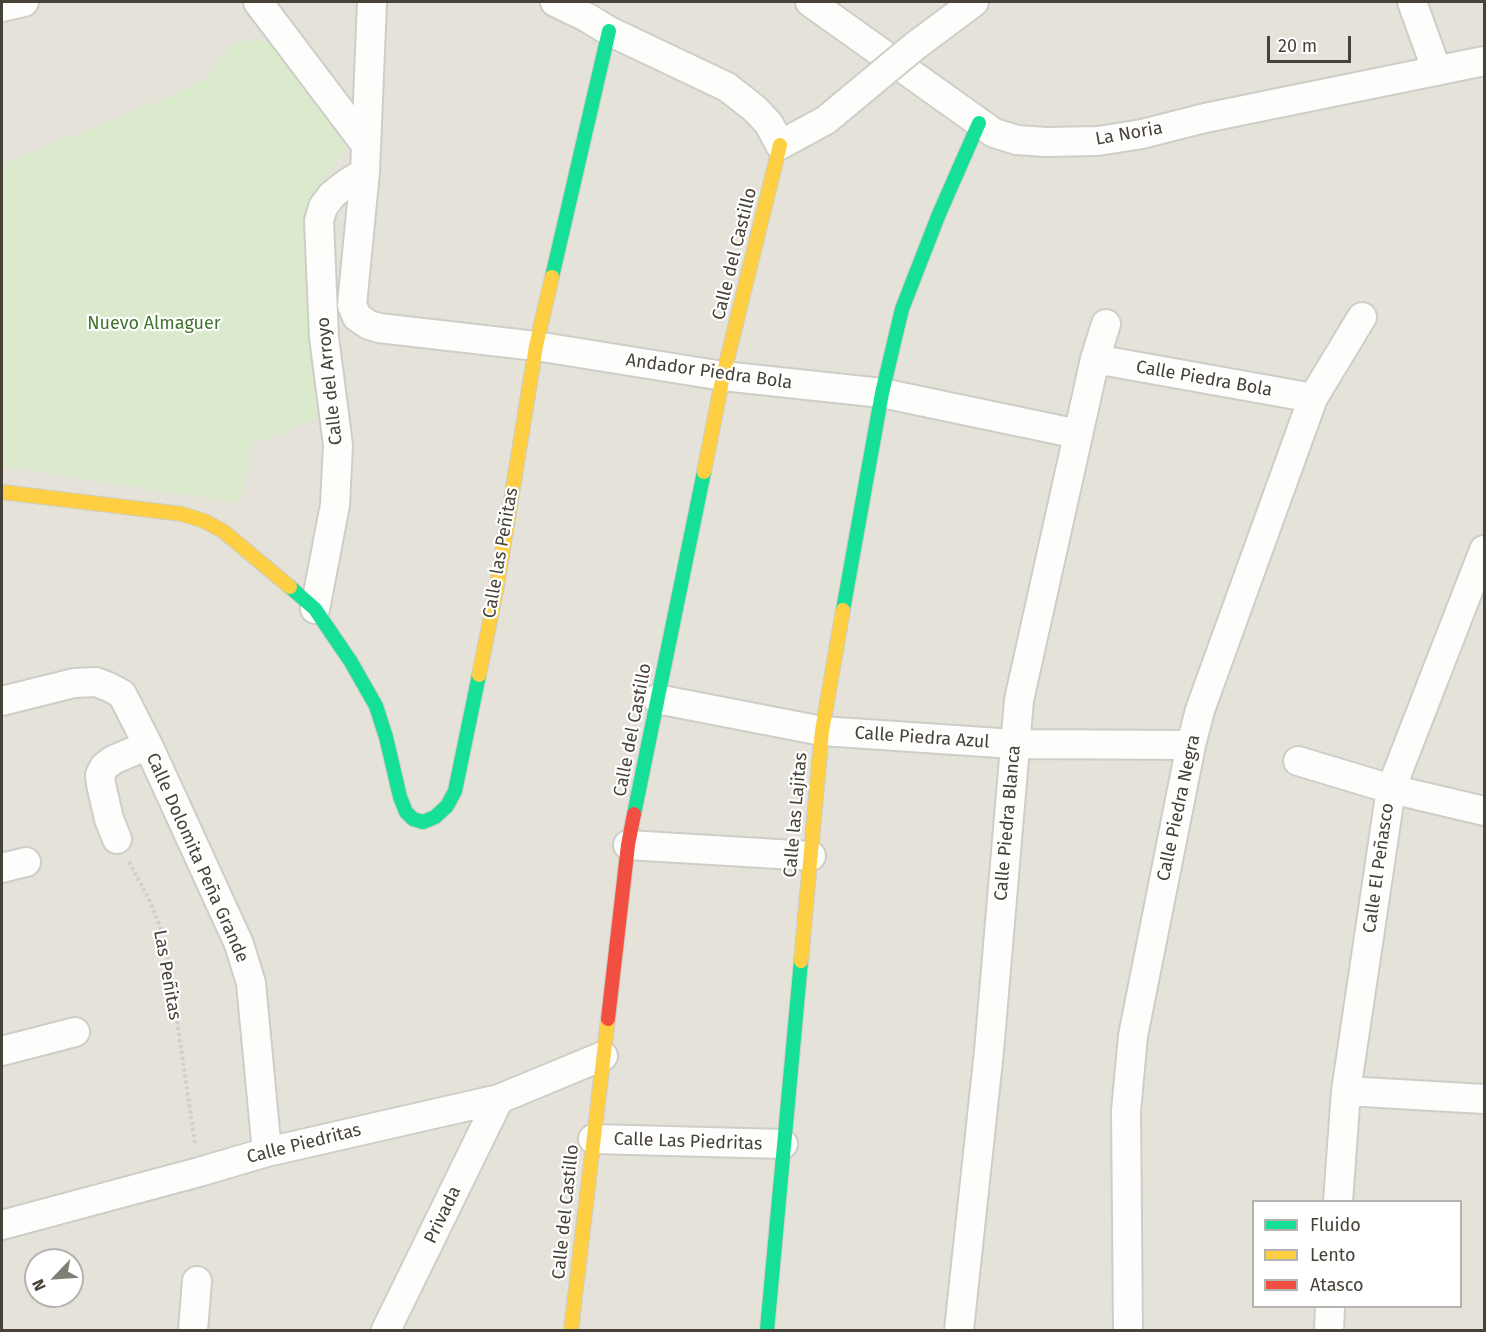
<!DOCTYPE html>
<meta charset="utf-8">
<style>
body{margin:0}
#map{position:relative;width:1486px;height:1332px;overflow:hidden;background:#f0f0eb;font-family:"Fira Sans",sans-serif}
canvas{display:block}
.frame{position:absolute;inset:0;border:3px solid #474237;pointer-events:none}
.legend{position:absolute;left:1252px;top:1200px;width:210px;height:108px;box-sizing:border-box;background:#fff;border:2px solid #b5b3af;margin:0;padding:8px 10px;list-style:none;font-size:18px;color:#474237}
.legend li{display:flex;align-items:center;gap:12px;height:30px}
.legend b{width:30px;border:2px solid #b5b3af}
.north{position:absolute;left:24px;top:1248px;width:60px;height:60px;box-sizing:border-box;background:#fff;border:2px solid #b5b3af;border-radius:50%;rotate:245deg;font-size:16px;font-weight:700;line-height:24px;text-align:center;color:#474237}
.north::after{content:'';display:block;margin:auto;width:21px;height:27px;background:#827f76;clip-path:polygon(50% 0,100% 100%,50% 72%,0 100%)}
.scale{position:absolute;left:1267px;top:36px;width:84px;height:27px;box-sizing:border-box;border:3px solid #474237;border-top:0;padding-left:8px;font-size:18px;line-height:21px;white-space:nowrap;color:#474237;-webkit-text-stroke:4px #fff;paint-order:stroke}
</style>
<div id="map">
<canvas width="1486" height="1332"></canvas>
<div class="frame"></div>
<ul class="legend">
<li><b style="height:8px;background:#16e098"></b>Fluido</li>
<li><b style="height:8px;background:#ffcf43"></b>Lento</li>
<li><b style="height:8px;background:#f24e42"></b>Atasco</li>
</ul>
<div class="north">N</div>
<div class="scale">20 m</div>
</div>
<script>
const context = document.querySelector('canvas').getContext('2d');
context.lineJoin = 'round';
function fillPath(path, color) { context.fillStyle = color; context.fill(path, 'evenodd'); }
const poly = rows => new Path2D(rows.map(r => 'M' + r).join(''));
function trace(path, color, width, dash) { context.strokeStyle = color; context.lineWidth = width; context.lineCap = dash ? 'butt' : 'round'; context.setLineDash(dash || []); context.stroke(path); }
function label(font, color, halo, rows, align = 'center') {
  context.font = font + ' "Fira Sans",sans-serif'; context.lineWidth = 4.5; context.setLineDash([]); context.textBaseline = 'middle'; context.strokeStyle = halo; context.fillStyle = color; for (const [text, x, y, turn = 0] of rows) {
    context.save(); context.translate(x, y); context.rotate((+turn || 0) * Math.PI / 180); context.textAlign = isNaN(turn) ? turn : align; if (halo) context.strokeText(text, 0, 0); context.fillText(text, 0, 0); context.restore();
  }
}
const residential = poly([
 [2,2,1484,2,1484,1330,2,1330],
 [1254,1202,1460,1202,1460,1306,1254,1306],
 [36,1260,72,1260,72,1296,36,1296]
]);
const green = poly([
 [261,40,279,48,347,149,325,175,311,216,305,262,308,327,317,418,252,444,239,503,15,468,2,468,2,164,150,105,207,78,223,56,233,44,245,41]
]);
const path = poly([
 [129,862,148,897,160,927,167,952,195,1144]
]);
const street = poly([
 [258,2,366,145],
 [372,2,365,172,352,305,357,317,369,325,379,328,536,346,723,376,882,393,1078,434],
 [555,2,588,18,609,31,727,87,755,109,769,124,780,145,826,120],
 [810,2,994,133,1017,140,1046,142,1098,141,1142,134,1205,118,1484,61],
 [1412,2,1437,71],
 [2,7,24,2],
 [915,46,974,2],
 [1095,359,1313,398],
 [315,609,335,505,338,445,324,337,319,221,323,207,332,195,346,184,365,172],
 [657,699,822,731,1014,744,1191,745],
 [2,701,74,683,96,682,109,687,122,694,148,745,239,944,251,983,267,1152],
 [1298,761,1391,789,1484,811],
 [117,839,109,819,101,784,100,775,104,767,113,760,148,745],
 [628,845,811,856],
 [2,868,26,862],
 [2,1051,75,1032],
 [1346,1091,1484,1099],
 [593,1139,783,1144],
 [1338,1202,1346,1091,1391,789,1484,550],
 [2,1225,199,1172,267,1152,499,1099,603,1056],
 [193,1330,197,1281],
 [386,1330,499,1099],
 [959,1330,989,1051,1019,700,1095,359,1106,324],
 [1128,1330,1126,1111,1133,1036,1191,745,1200,710,1313,398,1362,317],
 [1329,1330,1330,1306]
]);
const fast = poly([
 [552,277,609,31],
 [290,587,315,609,351,662,376,706,386,737,400,797,406,812,413,819,423,822,435,817,447,806,455,791,479,675],
 [843,610,882,393,902,309,939,214,979,123],
 [634,814,704,472],
 [767,1330,801,961]
]);
const slow = poly([
 [704,472,723,376,780,145],
 [2,492,182,514,204,521,223,531,290,587],
 [479,675,497,586,536,346,552,277],
 [801,961,822,731,843,610],
 [571,1330,608,1019]
]);
const jam = poly([
 [608,1019,628,845,634,814]
]);
const streetBridge = poly([
 [826,120,915,46]
]);
const streetNames = [
 ["La Noria",1129,134,-10],
 ["Calle del Castillo",735,254,-76],
 ["Andador Piedra Bola",709,372,8],
 ["Calle Piedra Bola",1204,379,10],
 ["Calle del Arroyo",330,381,-96],
 ["Calle las Peñitas",501,553,-80],
 ["Calle del Castillo",633,730,-79],
 ["Calle Piedra Azul",922,738,4],
 ["Calle Piedra Negra",1179,808,-78],
 ["Calle las Lajitas",796,815,-85],
 ["Calle Piedra Blanca",1008,823,-85],
 ["Calle Dolomita Peña Grande",197,858,66],
 ["Calle El Peñasco",1379,868,-82],
 ["Las Peñitas",167,975,80],
 ["Calle Las Piedritas",688,1142,2],
 ["Calle Piedritas",304,1144,-14],
 ["Calle del Castillo",566,1212,-84],
 ["Privada",443,1215,-64]
];
const parkNames = [
 ["Nuevo Almaguer",154,324]
];
fillPath(residential, '#e4e2d9');
fillPath(green, '#dbeacc');
trace(street, '#cecec8', 32);
trace(fast, '#cfcdc2', 16);
trace(slow, '#cfcdc2', 16);
trace(jam, '#cfcdc2', 16);
trace(path, '#d1cfcc', 4, [3, 3]);
trace(street, '#fdfdfc', 28);
trace(fast, '#16e098', 14);
trace(slow, '#ffcf43', 14);
trace(jam, '#f24e42', 14);
trace(streetBridge, '#cecec8', 32, []);
trace(streetBridge, '#fdfdfc', 28);
label('18px', '#474237', '#fff', streetNames);
label('18px', '#40762c', '#fff', parkNames);
</script>
